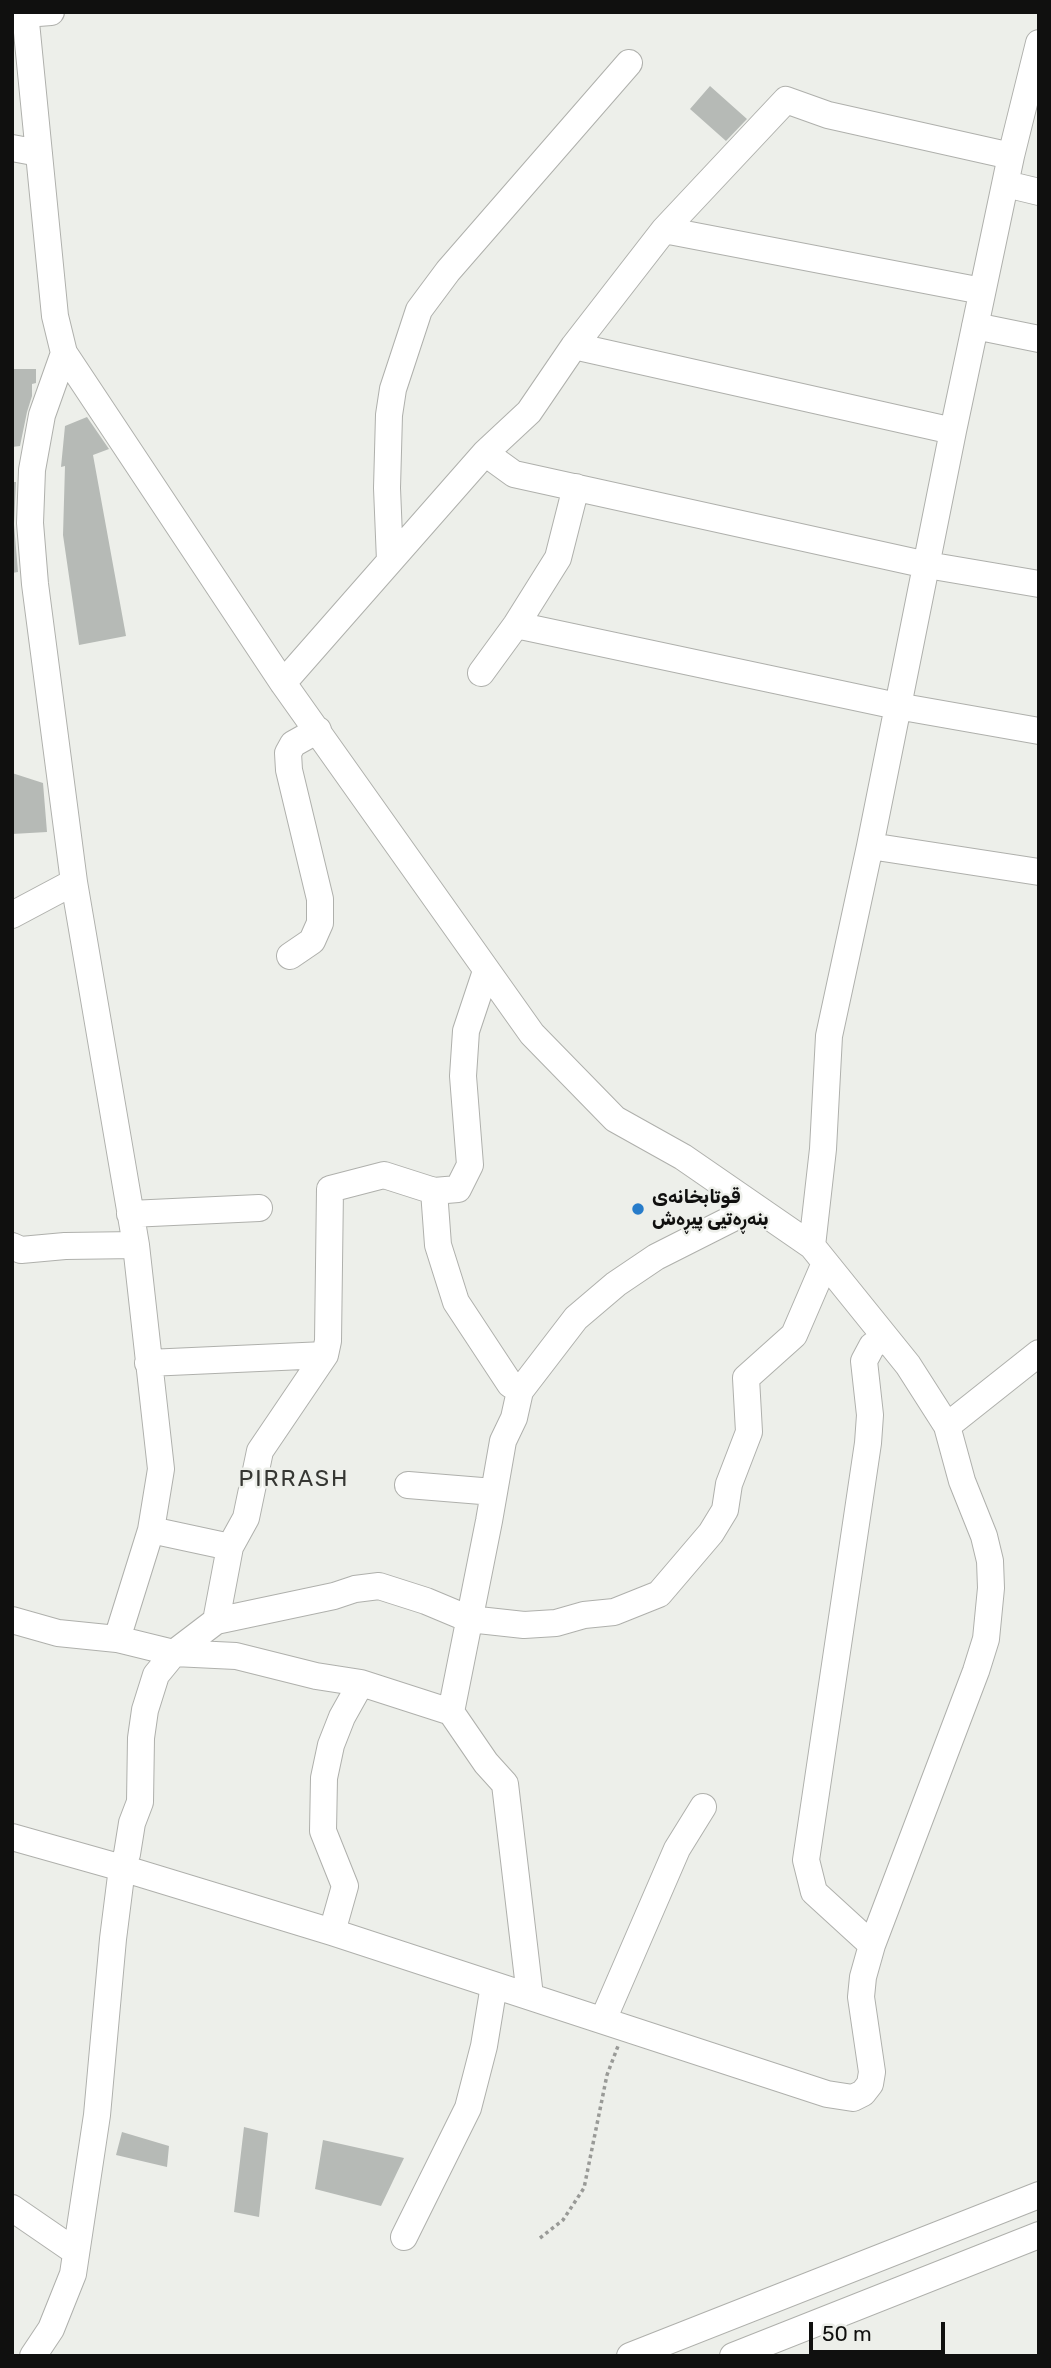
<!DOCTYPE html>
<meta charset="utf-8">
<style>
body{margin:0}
#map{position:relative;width:1051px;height:2368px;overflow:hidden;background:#edefea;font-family:Rubik,sans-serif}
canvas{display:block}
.frame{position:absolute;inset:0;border:14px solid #10100f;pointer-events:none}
.scale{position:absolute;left:809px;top:2322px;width:136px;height:32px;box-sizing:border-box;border:4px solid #10100f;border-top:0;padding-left:9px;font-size:21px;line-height:24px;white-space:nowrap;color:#10100f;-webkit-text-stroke:5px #edefea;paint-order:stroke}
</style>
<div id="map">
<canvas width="1051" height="2368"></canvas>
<div class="frame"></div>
<div class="scale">50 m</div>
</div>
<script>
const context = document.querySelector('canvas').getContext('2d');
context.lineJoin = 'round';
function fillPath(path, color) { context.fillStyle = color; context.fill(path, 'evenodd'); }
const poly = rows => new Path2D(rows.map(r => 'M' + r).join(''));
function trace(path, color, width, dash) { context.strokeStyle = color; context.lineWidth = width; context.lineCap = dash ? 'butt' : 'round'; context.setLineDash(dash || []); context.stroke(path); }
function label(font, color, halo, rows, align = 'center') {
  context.font = font + ' Rubik,Vazirmatn,sans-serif'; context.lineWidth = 5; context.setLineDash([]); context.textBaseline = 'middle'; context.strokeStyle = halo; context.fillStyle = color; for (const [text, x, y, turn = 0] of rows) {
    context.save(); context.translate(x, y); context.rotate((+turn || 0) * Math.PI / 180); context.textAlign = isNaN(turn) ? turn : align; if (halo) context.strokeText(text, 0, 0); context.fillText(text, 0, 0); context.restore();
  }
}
const building = poly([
 [710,86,747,119,726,141,690,109],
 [12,369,36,369,36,383,32,384,32,396,27,412,20,446,12,447],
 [87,417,109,449,93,455,126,636,79,645,63,535,65,466,61,467,65,426],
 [12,482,16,482,14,524,18,572,12,573],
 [12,773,43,783,47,832,12,834],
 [244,2127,268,2133,259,2217,234,2212],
 [122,2132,169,2146,167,2167,116,2155],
 [323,2140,404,2158,381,2206,315,2189]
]);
const path = poly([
 [540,2238,563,2220,584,2188,607,2075,618,2046]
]);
const minor = poly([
 [25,14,51,12],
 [12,148,39,153],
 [1006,184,1039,192],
 [664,230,982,291],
 [975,326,1039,339],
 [574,346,953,431],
 [64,353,42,415,32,470,30,523,35,584,74,882,136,1245,161,1469,151,1530,230,1547,216,1621],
 [485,453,514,474,927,565,1039,584],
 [390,561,387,488,389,415,393,389,419,310,448,271,629,63],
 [516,625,897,706,1039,731],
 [481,673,516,625,558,558,576,487],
 [283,683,485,453,529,412,574,346,664,230,786,100,828,115,1011,156],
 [870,846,1039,872],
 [12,915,74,882],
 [290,956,312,941,320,923,320,899,289,770,288,753,293,744,318,730],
 [434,1191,438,1245,456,1302,510,1384,520,1391],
 [130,1214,259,1208],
 [12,1246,21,1250,65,1246,136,1245],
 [812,1246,823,1149,829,1036,870,846,953,431,1011,156,1039,43],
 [148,1363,325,1355],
 [947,1426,1039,1353],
 [408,1485,494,1492],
 [230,1547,246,1518,260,1451,325,1355,328,1341,330,1189,384,1175,434,1191,458,1189,470,1165,463,1076,466,1031,486,971],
 [12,1620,58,1633,117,1639,174,1653,236,1656,316,1676,361,1683,451,1712,486,1763,505,1784,530,1996],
 [117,1639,151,1530],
 [451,1712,489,1521,503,1441,514,1418,520,1391,576,1318,616,1284,656,1257,755,1207],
 [12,1837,122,1868,332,1932,827,2094,853,2098,863,2093,870,2084,872,2072,861,1997,863,1977,872,1945,976,1671,986,1639,991,1588,990,1561,984,1536,962,1481,947,1426,908,1365,812,1246,683,1157,615,1119,532,1034,283,683,64,353,55,316,25,12],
 [332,1932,345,1886,323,1831,324,1778,331,1745,342,1717,361,1683],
 [872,1945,814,1892,806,1860,868,1443,870,1415,864,1361,872,1346,885,1337],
 [603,2020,677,1849,703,1807],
 [12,2208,76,2252],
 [404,2237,468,2108,484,2046,494,1985],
 [33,2356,51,2329,73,2274,97,2115,113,1939,122,1868,127,1854,132,1823,140,1802,141,1738,145,1710,156,1675,174,1653,216,1621,334,1596,355,1589,379,1586,426,1601,469,1619,524,1625,556,1623,584,1615,614,1612,659,1594,711,1533,725,1510,729,1484,749,1432,746,1378,794,1335,825,1263],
 [630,2356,1039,2195],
 [733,2356,1039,2235]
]);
const markers = [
 [638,1209,7,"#277cca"]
];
const poiNames = [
 ["قوتابخانەی",652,1198],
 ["بنەڕەتیی پیڕەش",652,1220]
];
const quarterNames = [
 ["PIRRASH",294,1479]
];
fillPath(building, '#b6bab6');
trace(minor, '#afb0ac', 28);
trace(path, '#999a97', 3.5, [3.5, 3.5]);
trace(minor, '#fff', 26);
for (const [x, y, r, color] of markers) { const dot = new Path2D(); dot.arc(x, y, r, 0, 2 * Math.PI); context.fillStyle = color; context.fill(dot); trace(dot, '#edefea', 2.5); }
label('bold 19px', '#10100f', '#edefea', poiNames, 'left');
context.letterSpacing = '2px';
label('23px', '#363733', '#edefea', quarterNames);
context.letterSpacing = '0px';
</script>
